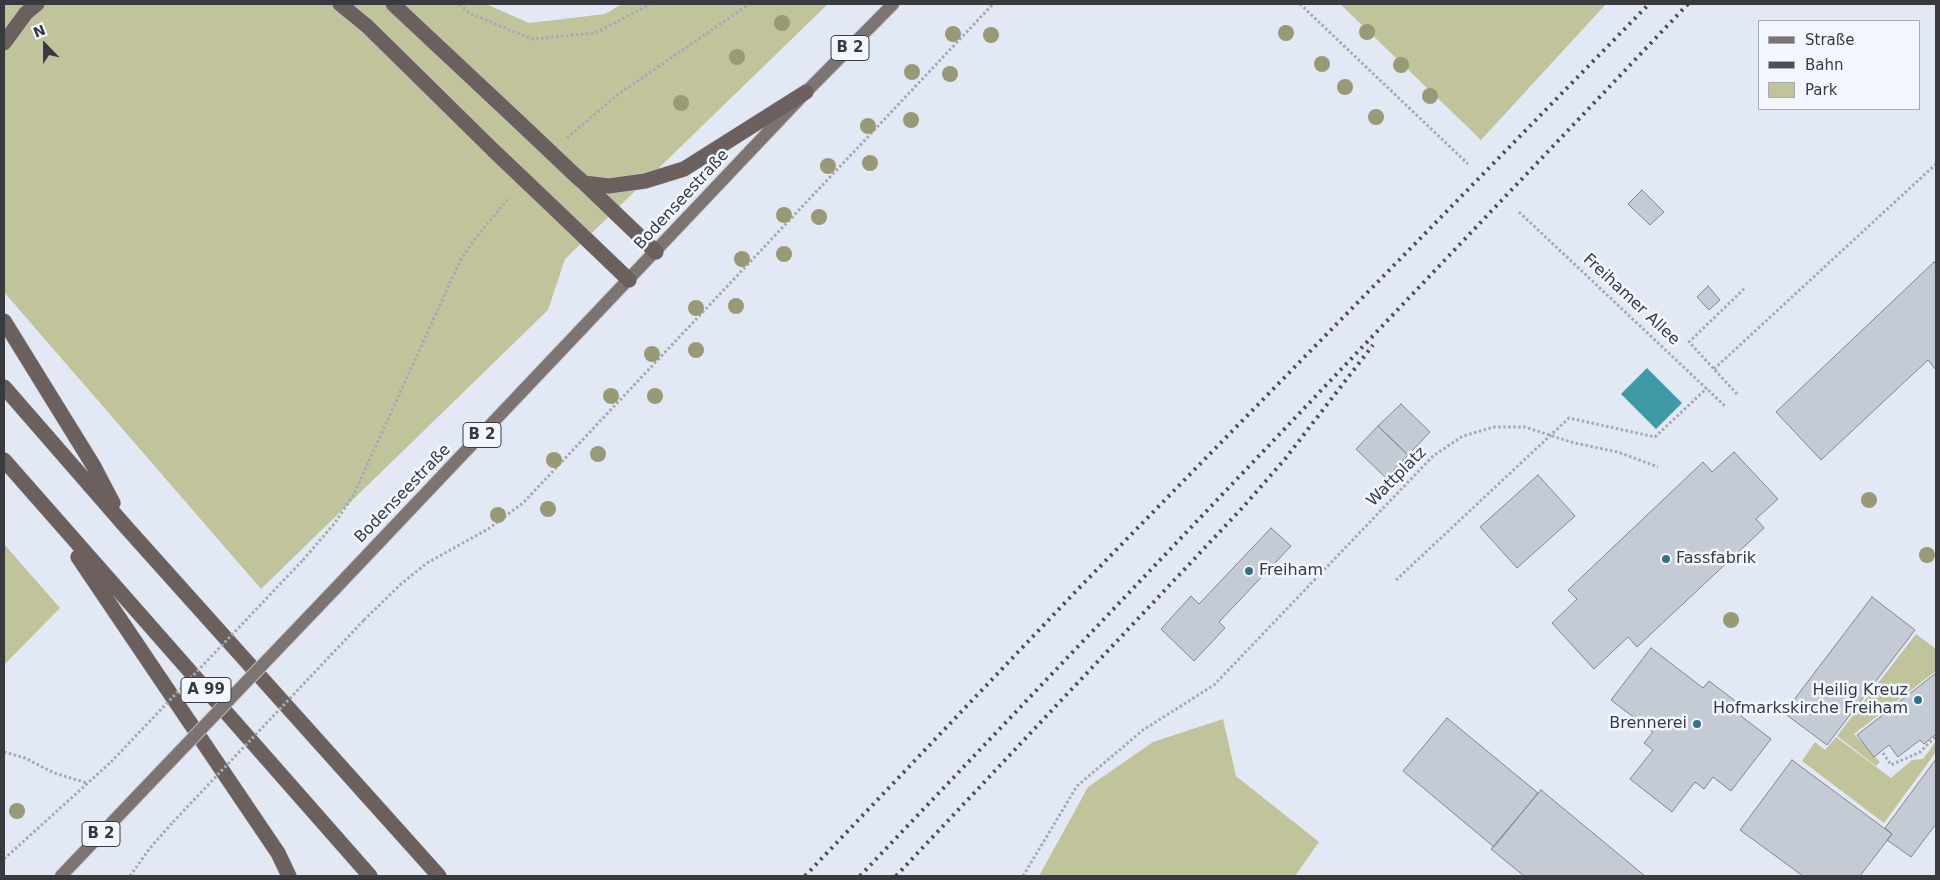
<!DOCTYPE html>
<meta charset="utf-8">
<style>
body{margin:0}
#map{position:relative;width:1940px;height:880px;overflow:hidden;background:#e3e9f4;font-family:"DejaVu Sans",sans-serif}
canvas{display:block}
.frame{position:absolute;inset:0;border:5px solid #383a3f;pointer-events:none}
.legend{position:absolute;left:1758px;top:20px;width:162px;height:90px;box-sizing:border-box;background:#f2f7ff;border:1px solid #a8abb2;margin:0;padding:6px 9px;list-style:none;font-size:15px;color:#383a3f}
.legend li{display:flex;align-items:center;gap:10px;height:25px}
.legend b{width:25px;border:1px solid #a8abb2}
.north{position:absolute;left:20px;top:20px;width:50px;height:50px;-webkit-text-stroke:4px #f2f7ff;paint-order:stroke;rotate:338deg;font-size:14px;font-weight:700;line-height:20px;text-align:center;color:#383a3f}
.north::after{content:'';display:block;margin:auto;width:18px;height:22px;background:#383a3f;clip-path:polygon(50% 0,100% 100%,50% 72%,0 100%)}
</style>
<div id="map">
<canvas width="1940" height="880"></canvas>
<div class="frame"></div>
<ul class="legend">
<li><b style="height:6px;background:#7d7371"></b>Straße</li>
<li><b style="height:6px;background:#4d4f55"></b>Bahn</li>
<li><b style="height:14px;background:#c1c49b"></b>Park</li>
</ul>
<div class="north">N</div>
</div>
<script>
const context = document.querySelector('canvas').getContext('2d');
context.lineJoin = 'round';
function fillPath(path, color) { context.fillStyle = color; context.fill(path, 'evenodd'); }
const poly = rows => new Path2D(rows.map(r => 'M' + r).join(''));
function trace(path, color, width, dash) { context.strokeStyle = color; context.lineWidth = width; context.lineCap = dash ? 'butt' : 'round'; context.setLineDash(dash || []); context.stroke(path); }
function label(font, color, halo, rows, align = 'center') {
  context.font = font + ' "DejaVu Sans",sans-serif'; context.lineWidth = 5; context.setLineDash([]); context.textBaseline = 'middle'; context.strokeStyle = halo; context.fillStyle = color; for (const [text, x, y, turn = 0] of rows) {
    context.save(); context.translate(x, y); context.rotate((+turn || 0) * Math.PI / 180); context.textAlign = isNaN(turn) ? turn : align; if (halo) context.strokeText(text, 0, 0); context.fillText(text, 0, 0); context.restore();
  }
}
const green = poly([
 [4,4,486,4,529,23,605,14,622,4,828,4,565,259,548,310,261,589,4,292],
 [1340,4,1606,4,1481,140],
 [4,544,60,608,4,665],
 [1916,634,1936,649,1936,671,1854,734,1880,762,1876,766,1837,736],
 [1223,719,1236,776,1319,842,1295,876,1039,876,1088,787,1153,742],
 [1836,737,1891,778,1912,760,1923,759,1936,741,1936,752,1884,823,1802,761,1815,742,1825,750]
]);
const water = poly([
 [1647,368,1682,403,1656,429,1621,394]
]);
const building = poly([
 [1642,190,1664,212,1650,225,1628,204,1642,190],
 [1934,262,1936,264,1936,370,1928,360,1821,460,1776,412,1934,262],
 [1708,286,1720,300,1709,310,1697,297,1708,286],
 [1401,404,1430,432,1408,455,1378,426,1401,404],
 [1378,426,1408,455,1386,478,1356,449,1378,426],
 [1734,452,1778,499,1756,519,1764,528,1637,647,1628,637,1594,669,1552,623,1577,599,1568,590,1703,462,1712,472,1734,452],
 [1538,475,1575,516,1517,568,1480,527,1538,475],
 [1271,528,1291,546,1219,622,1225,628,1194,661,1161,629,1191,596,1199,604,1271,528],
 [1872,597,1915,630,1827,745,1784,713,1872,597],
 [1651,648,1703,688,1709,681,1746,709,1741,716,1771,739,1731,791,1713,777,1704,789,1695,782,1672,812,1630,779,1653,750,1644,743,1653,732,1611,700,1651,648],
 [1936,673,1936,734,1924,744,1920,740,1898,757,1889,745,1874,757,1857,735,1936,673],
 [1447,718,1538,793,1494,847,1403,771,1447,718],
 [1936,759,1936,824,1911,857,1887,840,1892,834,1885,828,1936,759],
 [1792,760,1892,834,1860,876,1803,876,1740,830,1792,760],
 [1541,790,1645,876,1524,876,1491,849,1541,790]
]);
const path = poly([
 [460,4,469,13,532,39,595,33,651,4],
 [1300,4,1468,164],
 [567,138,616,96,749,4],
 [1519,212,1725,406],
 [1714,369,1936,164],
 [1737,394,1689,342,1746,287],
 [303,560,334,524,353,496,460,261,474,240,508,199],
 [1396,580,1569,418,1655,437,1707,388],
 [364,620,401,584,427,563,488,529,523,503,993,4],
 [4,752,25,758,54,773,87,783],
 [1883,753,1891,765,1920,752,1936,736],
 [4,859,111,762],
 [130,876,150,848,173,822],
 [1023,876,1077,786,1143,730,1214,685,1433,456,1463,436,1494,427,1525,427,1574,443,1618,452,1658,467]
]);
const major = poly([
 [334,590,806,92,893,4],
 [61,876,142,791]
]);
const highway = poly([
 [340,4,367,26,494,151],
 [393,4,519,122],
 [4,43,26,13,37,4],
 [576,176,584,183,609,186,645,181,684,169,806,92],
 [584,183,656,252],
 [556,210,629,280],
 [4,321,93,465,113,503],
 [4,387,126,527,439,876],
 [4,460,370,876],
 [78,557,278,853,289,876]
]);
const rail = poly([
 [805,876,1079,588,1649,4],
 [860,876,1688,4],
 [896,876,1244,506,1285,459,1373,345]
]);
const pathBridge = poly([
 [111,762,303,560],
 [173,822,364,620]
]);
const majorBridge = poly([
 [142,791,334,590]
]);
const highwayBridge = poly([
 [519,122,576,176],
 [494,151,556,210]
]);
const trees = [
 [782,23],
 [1367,32],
 [1286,33],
 [953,34],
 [991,35],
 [737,57],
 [1322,64],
 [1401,65],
 [912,72],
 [950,74],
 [1345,87],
 [1430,96],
 [681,103],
 [1376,117],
 [911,120],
 [868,126],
 [870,163],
 [828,166],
 [784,215],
 [819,217],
 [784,254],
 [742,259],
 [736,306],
 [696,308],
 [696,350],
 [652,354],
 [611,396],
 [655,396],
 [598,454],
 [554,460],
 [1869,500],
 [548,509],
 [498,515],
 [1927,555],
 [1731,620],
 [17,811]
];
const markers = [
 [1666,559,5,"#327486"],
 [1249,571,5,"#327486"],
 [1918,700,5,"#327486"],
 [1697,724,5,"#327486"]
];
const shields = [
 [850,48,38],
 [482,435,38],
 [206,690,50],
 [101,834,38]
];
const shieldNames = [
 ["B 2",850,48],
 ["B 2",482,435],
 ["A 99",206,690],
 ["B 2",101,834]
];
const streetNames = [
 ["Bodenseestraße",682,200,-47],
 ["Freihamer Allee",1631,300,43],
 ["Wattplatz",1397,477,-45],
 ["Bodenseestraße",403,494,-46]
];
const poiNames = [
 ["Fassfabrik",1676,559],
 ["Freiham",1259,571],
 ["Heilig Kreuz",1908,691,"right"],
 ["Hofmarkskirche Freiham",1908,709,"right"],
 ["Brennerei",1687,724,"right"]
];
fillPath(green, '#c1c49b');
fillPath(water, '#3e9aa4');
fillPath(building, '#c5cbd5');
trace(building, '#80858f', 1);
trace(major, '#c1c6d0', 14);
trace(highway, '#c1c6d0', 16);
trace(path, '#a5aab2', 3, [2.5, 2.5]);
trace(major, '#7d7371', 12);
trace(highway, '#6c605e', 15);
trace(rail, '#4d4f55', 4, [2.5, 5]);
trace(majorBridge, '#c1c6d0', 14, []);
trace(highwayBridge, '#c1c6d0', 16, []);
trace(pathBridge, '#a5aab2', 3, [2.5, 2.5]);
trace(majorBridge, '#7d7371', 12);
trace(highwayBridge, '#6c605e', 15);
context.fillStyle = '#979a74';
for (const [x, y] of trees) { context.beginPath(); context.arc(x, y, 8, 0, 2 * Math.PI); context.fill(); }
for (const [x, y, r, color] of markers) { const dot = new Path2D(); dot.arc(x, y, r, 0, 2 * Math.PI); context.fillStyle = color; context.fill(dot); trace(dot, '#f2f7ff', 2); }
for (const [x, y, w] of shields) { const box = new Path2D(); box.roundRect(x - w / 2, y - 12.5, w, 25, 4); context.fillStyle = '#f2f7ff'; context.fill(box); trace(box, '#383a3f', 1); }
label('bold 15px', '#383a3f', null, shieldNames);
label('16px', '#383a3f', '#f2f7ff', streetNames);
label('16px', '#383a3f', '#f2f7ff', poiNames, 'left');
</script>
